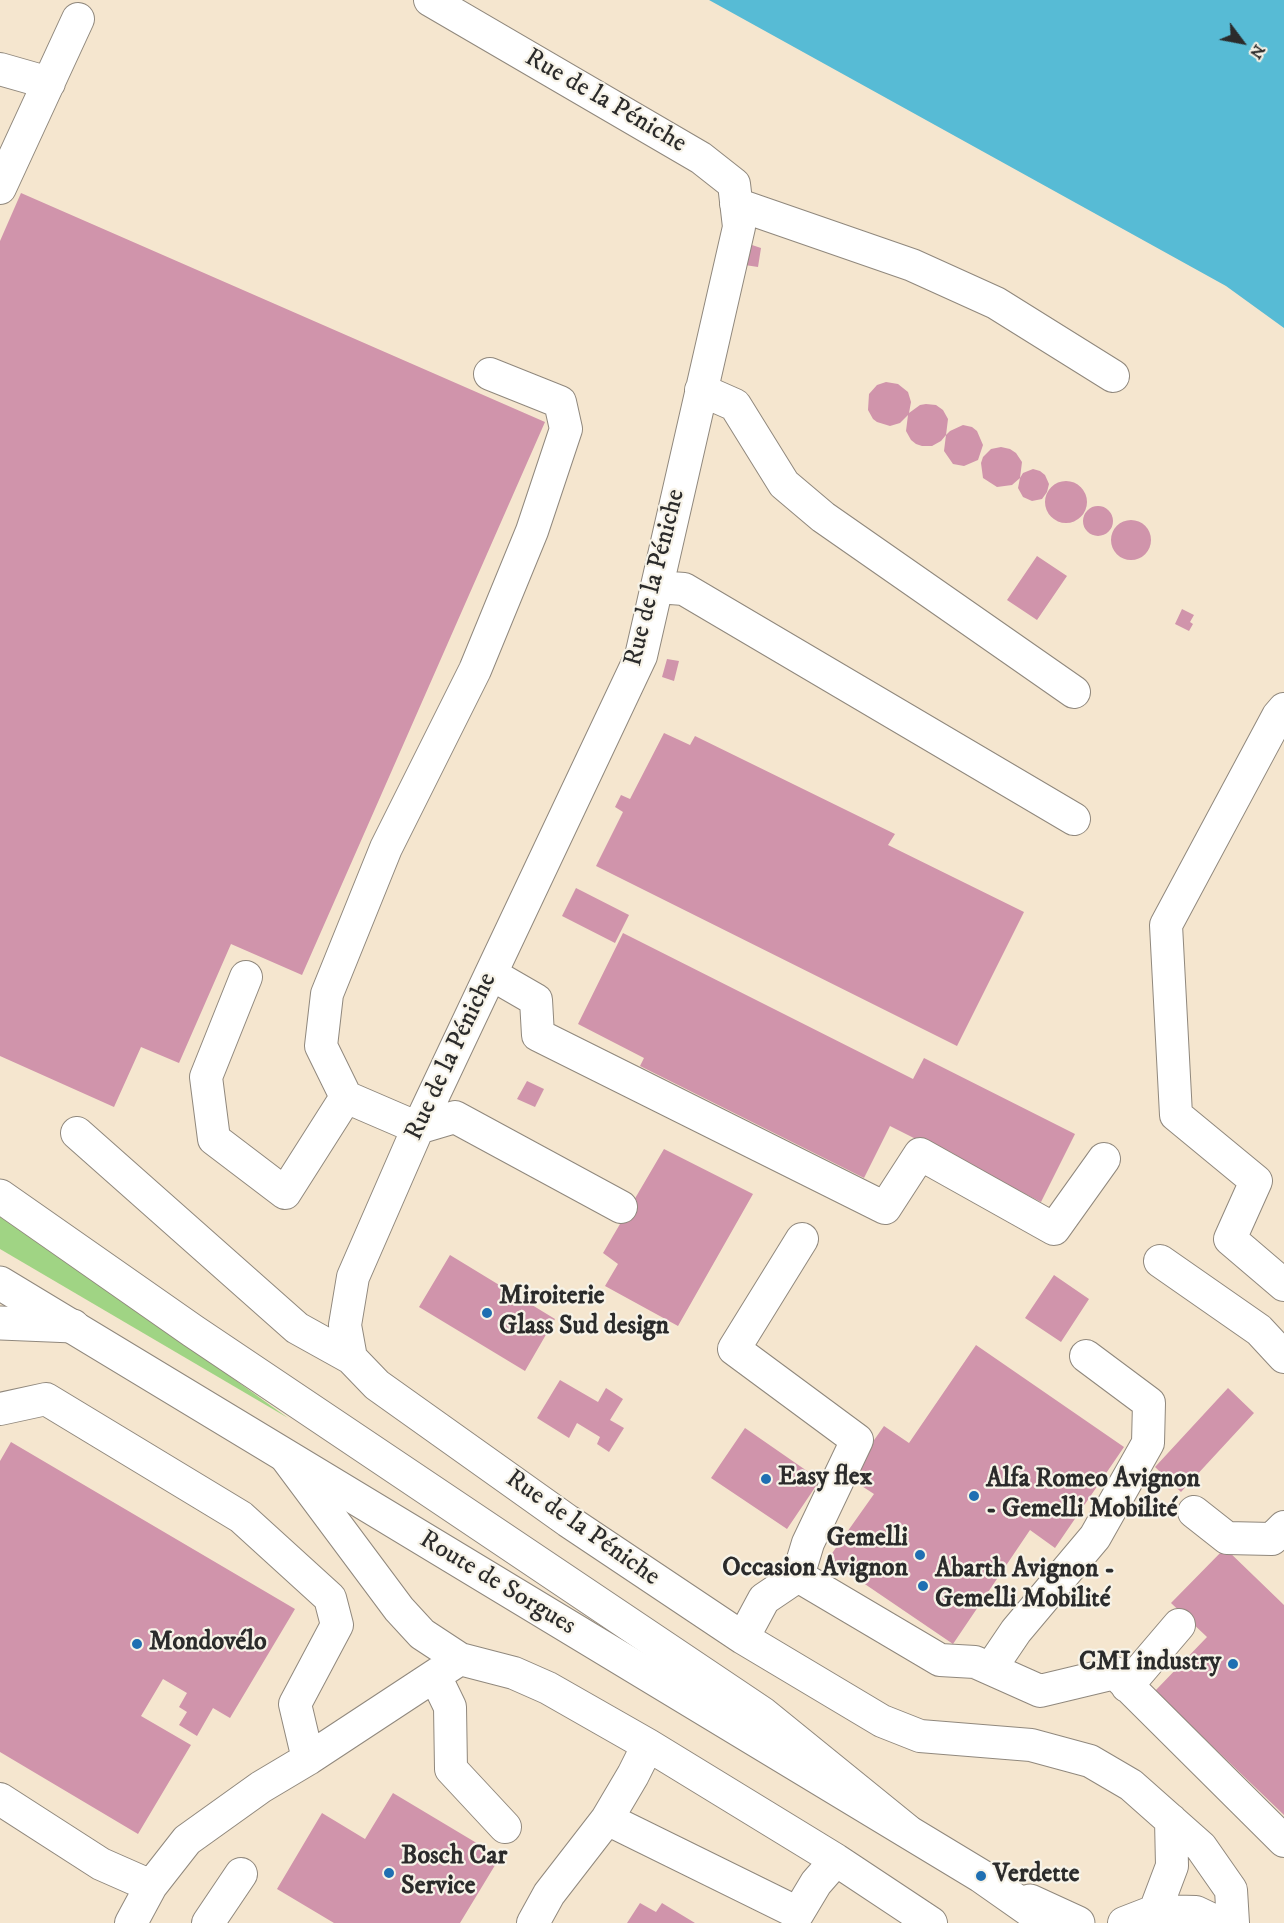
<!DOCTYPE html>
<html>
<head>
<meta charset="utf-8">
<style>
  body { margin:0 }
  #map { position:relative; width:1284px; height:1923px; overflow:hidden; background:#f5e6cf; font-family:"IM FELL DW Pica",serif }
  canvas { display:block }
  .north { position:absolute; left:1212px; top:12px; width:60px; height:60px; -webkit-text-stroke:4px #f7f3e8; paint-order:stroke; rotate:122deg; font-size:16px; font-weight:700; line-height:24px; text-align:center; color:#2b2b2b }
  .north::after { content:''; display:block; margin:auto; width:21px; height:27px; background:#2b2b2b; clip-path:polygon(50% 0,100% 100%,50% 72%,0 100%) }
</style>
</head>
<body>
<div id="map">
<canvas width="1284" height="1923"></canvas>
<div class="north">N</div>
</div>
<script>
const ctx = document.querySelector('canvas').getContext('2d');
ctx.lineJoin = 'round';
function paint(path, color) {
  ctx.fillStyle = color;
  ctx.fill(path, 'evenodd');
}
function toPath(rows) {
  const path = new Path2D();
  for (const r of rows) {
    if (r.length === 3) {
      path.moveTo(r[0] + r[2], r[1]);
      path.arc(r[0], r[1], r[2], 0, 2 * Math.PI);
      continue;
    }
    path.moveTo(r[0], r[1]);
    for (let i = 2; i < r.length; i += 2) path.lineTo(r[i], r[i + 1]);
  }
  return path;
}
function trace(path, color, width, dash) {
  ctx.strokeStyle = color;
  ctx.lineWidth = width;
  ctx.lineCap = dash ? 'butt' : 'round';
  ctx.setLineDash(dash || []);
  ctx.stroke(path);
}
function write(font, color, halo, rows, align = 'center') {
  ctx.font = font + ' "IM FELL DW Pica",serif';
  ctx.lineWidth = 4.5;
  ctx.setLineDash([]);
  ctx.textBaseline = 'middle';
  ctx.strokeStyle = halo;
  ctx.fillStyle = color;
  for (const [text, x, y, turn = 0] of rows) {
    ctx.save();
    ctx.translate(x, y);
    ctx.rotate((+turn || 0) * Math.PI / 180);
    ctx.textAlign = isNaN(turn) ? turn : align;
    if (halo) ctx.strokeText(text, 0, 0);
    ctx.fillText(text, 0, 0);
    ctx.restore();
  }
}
paint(toPath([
  [0,1211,20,1225,288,1418,0,1249]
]), '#a0d484');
paint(toPath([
  [709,0,1284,0,1284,328,1226,286]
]), '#57bbd5');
paint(toPath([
  [21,193,545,422,302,975,231,944,179,1063,141,1047,114,1107,0,1056,0,241],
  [749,244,761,248,758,267,745,265],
  [886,382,898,384,908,392,911,402,909,413,920,405,926,404,936,405,943,410,948,419,946,435,950,431,963,425,972,427,977,431,983,445,978,460,964,466,953,464,944,451,946,435,941,441,932,446,922,446,916,444,911,440,906,431,908,415,900,423,890,426,877,422,873,419,868,410,869,394,877,385],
  [1001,447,1010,449,1016,453,1022,462,1020,478,1023,473,1033,469,1040,471,1045,475,1049,484,1047,492,1042,499,1032,501,1023,497,1018,488,1020,478,1012,485,997,487,983,478,981,463,983,457,991,449],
  [1066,502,21],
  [1098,521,15],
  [1131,540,20],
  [1037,556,1067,576,1037,620,1007,600],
  [1182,609,1194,615,1190,622,1193,624,1189,631,1175,624],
  [667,659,679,661,674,681,662,677],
  [664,733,690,745,695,736,895,834,888,845,1024,912,957,1046,596,866,623,812,615,807,621,795,630,799],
  [576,888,629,915,615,943,562,916],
  [623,933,913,1079,924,1058,1075,1134,1041,1202,890,1126,864,1178,640,1066,644,1058,578,1024],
  [527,1081,544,1089,535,1107,517,1099],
  [664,1149,753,1194,678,1326,605,1286,618,1264,603,1253],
  [450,1255,555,1319,525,1371,419,1307],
  [1054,1275,1089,1299,1061,1342,1025,1318],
  [976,1345,1124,1447,1055,1548,1030,1530,953,1644,828,1559,874,1494,848,1477,884,1426,909,1443],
  [560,1380,598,1402,606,1388,623,1399,610,1420,624,1428,609,1452,597,1444,600,1437,577,1423,569,1438,537,1418],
  [1228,1388,1254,1413,1181,1492,1155,1467],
  [745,1428,820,1480,787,1529,711,1478],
  [11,1442,295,1609,230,1718,213,1708,197,1736,179,1725,187,1712,179,1707,187,1693,163,1679,141,1716,191,1745,138,1834,0,1752,0,1461],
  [1225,1548,1284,1605,1284,1815,1155,1691,1207,1637,1171,1603],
  [393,1793,500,1857,460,1923,334,1923,277,1889,322,1813,365,1839],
  [640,1903,656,1912,662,1903,695,1923,627,1923]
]), '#d094ab');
const minor = toPath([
  [430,0,701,158,734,184,739,227,641,656,418,1128,353,1277,345,1325,351,1358,377,1385,568,1521,743,1638,882,1721,920,1736,1031,1745,1090,1761,1131,1785,1201,1847,1231,1890,1233,1923],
  [0,69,49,83],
  [0,188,78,19],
  [736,204,912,265,996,303,1113,376],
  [701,390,735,405,784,484,823,517,1074,692],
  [657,587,684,589,1074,819],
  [1284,709,1278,716,1166,925,1176,1115,1256,1181,1230,1239,1284,1285],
  [491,974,536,1000,538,1035,885,1208,920,1154,1054,1229,1104,1159],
  [246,977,206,1077,214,1139,285,1193,346,1097,418,1128,455,1117,621,1207],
  [346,1097,321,1046,327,994,386,848,475,670,532,531,566,429,560,402,490,374],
  [77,1133,297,1328,351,1358],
  [1160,1261,1259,1330,1284,1357],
  [0,1409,46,1399,241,1517,330,1598,337,1625,295,1704,308,1759],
  [285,1456,399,1609,422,1634,460,1659],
  [1194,1512,1227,1538,1272,1539,1284,1527],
  [798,1576,808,1543,857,1440,734,1349,802,1239],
  [743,1638,764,1599,798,1576,940,1660,975,1662,1040,1691,1115,1673,1284,1841],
  [991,1668,1016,1631,1095,1537,1148,1443,1149,1403,1086,1356],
  [435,1676,450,1707,451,1769,505,1827],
  [1127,1686,1179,1625],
  [0,1799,101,1864,151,1886],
  [607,1819,798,1913,816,1883,836,1860],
  [1155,1911,1172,1866,1171,1820],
  [131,1923,151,1886,187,1840,261,1787,308,1759,460,1659,514,1673,548,1688,648,1745,836,1860,931,1923],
  [208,1923,241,1874],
  [533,1923,549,1894,607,1819,633,1775,648,1745],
  [1124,1923,1155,1911,1196,1912,1219,1923]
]);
const major = toPath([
  [0,1283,981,1876,1048,1923],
  [1030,1901,1078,1923]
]);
const highway = toPath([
  [0,1196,193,1331,763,1714,906,1830],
  [0,1323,73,1326]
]);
trace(minor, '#90887d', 34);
trace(major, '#90887d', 35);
trace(highway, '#90887d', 35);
trace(minor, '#fff', 32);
trace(major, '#fff', 33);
trace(highway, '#fff', 33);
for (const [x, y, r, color] of [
  [487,1313,6,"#1f6fb2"],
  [766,1479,6,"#1f6fb2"],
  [974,1496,6,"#1f6fb2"],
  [920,1555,6,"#1f6fb2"],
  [923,1586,6,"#1f6fb2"],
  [137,1644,6,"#1f6fb2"],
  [1233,1664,6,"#1f6fb2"],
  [389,1873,6,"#1f6fb2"],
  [981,1876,6,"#1f6fb2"]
]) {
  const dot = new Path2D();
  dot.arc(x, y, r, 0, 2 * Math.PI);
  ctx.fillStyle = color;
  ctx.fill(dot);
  trace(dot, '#f7f3e8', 2);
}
write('26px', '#2b2b2b', '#f7f3e8', [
  ["Rue de la Péniche",605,102,30],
  ["Rue de la Péniche",656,578,-76],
  ["Rue de la Péniche",452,1057,-65],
  ["Rue de la Péniche",582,1529,35],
  ["Route de Sorgues",497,1584,31]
]);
write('bold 26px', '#2b2b2b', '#f7f3e8', [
  ["Miroiterie",499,1298],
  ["Glass Sud design",499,1328],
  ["Easy flex",778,1479],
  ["Alfa Romeo Avignon",986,1481],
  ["- Gemelli Mobilité",986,1511],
  ["Gemelli",908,1540,"right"],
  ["Occasion Avignon",908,1570,"right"],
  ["Abarth Avignon -",935,1571],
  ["Gemelli Mobilité",935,1601],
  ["Mondovélo",149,1644],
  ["CMI industry",1221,1664,"right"],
  ["Bosch Car",401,1858],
  ["Service",401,1888],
  ["Verdette",993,1876]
], 'left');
</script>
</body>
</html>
